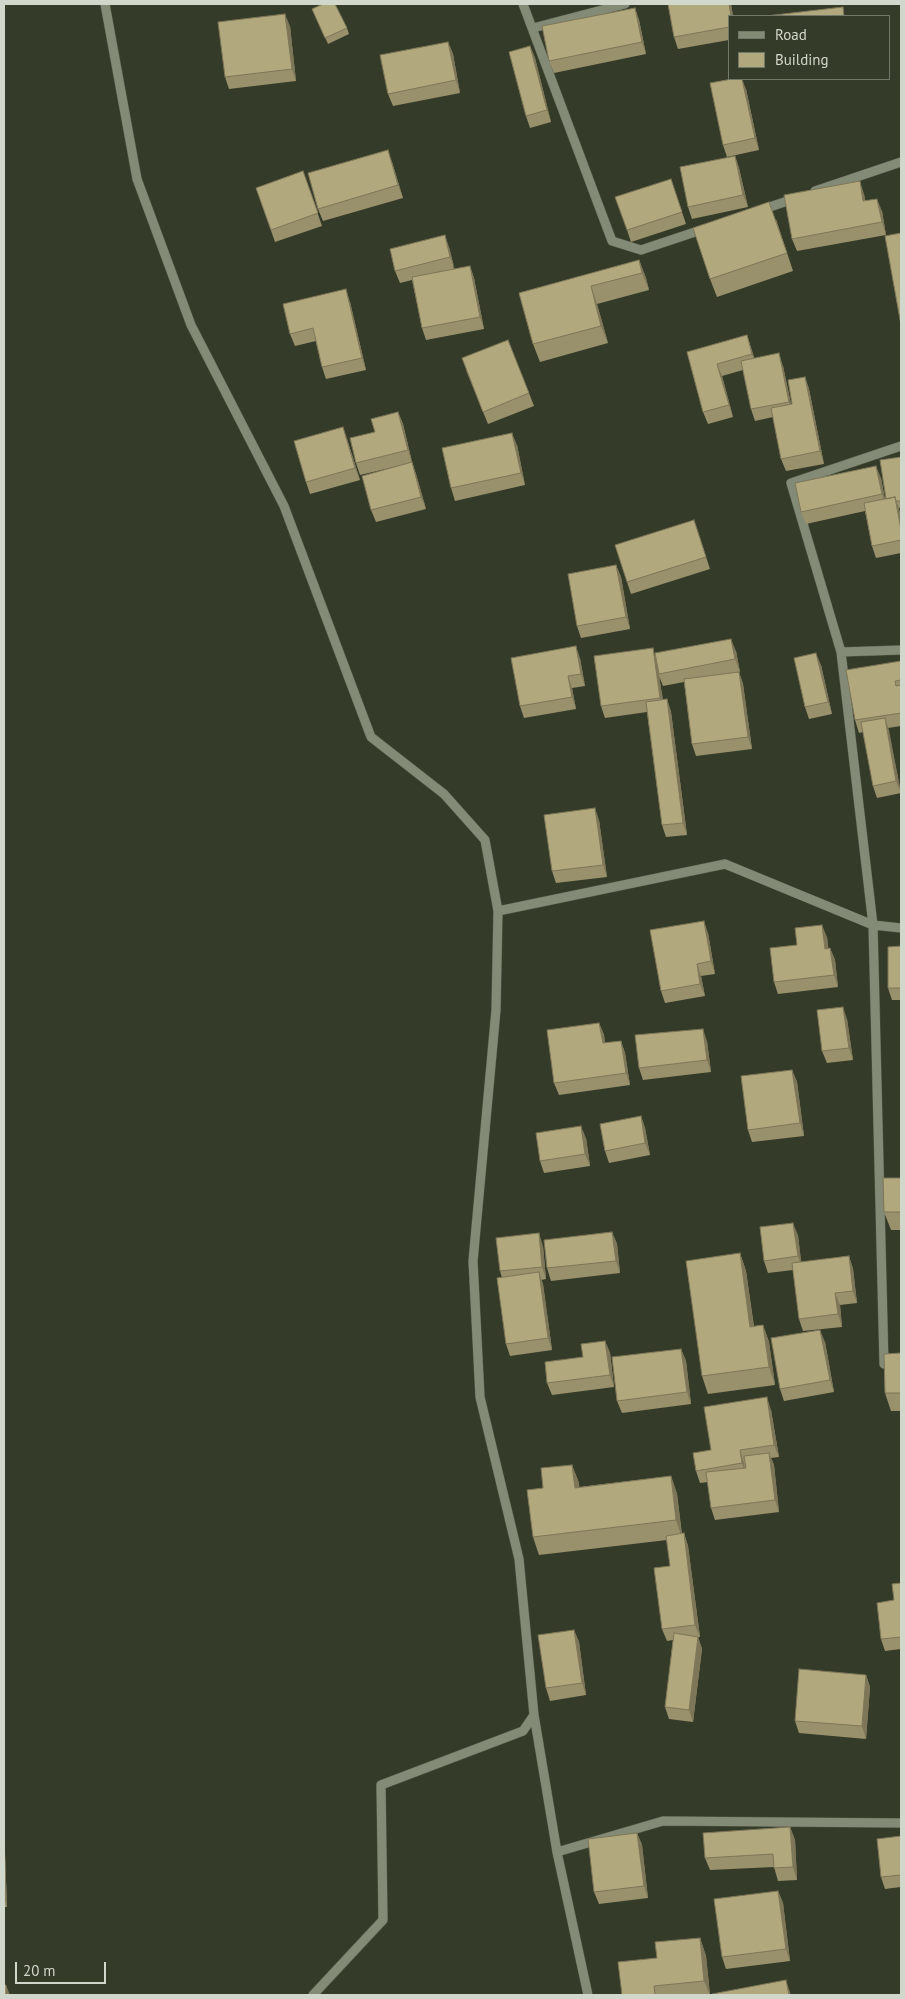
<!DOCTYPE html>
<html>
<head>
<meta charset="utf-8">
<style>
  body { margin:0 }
  #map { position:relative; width:905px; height:1999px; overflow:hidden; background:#343b28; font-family:"PT Sans",sans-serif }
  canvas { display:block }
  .frame { position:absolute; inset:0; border:5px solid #d2d7cb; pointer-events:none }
  .legend { position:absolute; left:728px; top:15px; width:162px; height:65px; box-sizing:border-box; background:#343b28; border:1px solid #737969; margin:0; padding:6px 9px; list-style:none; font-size:15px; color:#d2d7cb }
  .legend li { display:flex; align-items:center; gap:10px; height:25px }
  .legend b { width:25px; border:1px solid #737969 }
  .scale { position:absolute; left:15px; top:1962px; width:91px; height:22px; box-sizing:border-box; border:2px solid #d2d7cb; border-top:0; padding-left:6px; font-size:15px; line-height:18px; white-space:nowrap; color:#d2d7cb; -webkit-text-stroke:4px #343b28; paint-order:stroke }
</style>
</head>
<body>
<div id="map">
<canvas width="905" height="1999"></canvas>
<div class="frame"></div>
<ul class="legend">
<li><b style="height:6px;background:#838b76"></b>Road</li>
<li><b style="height:14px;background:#b2a87d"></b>Building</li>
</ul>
<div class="scale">20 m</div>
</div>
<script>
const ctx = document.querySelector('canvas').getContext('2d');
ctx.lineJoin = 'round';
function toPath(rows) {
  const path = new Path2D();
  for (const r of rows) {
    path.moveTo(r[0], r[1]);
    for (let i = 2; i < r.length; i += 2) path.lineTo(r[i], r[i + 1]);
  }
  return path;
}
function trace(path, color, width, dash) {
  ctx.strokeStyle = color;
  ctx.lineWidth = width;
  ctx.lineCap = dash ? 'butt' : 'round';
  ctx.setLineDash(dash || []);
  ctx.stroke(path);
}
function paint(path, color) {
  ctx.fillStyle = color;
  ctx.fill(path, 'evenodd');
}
const minor = toPath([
  [105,4,137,179,191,325,284,506,371,737,444,794,485,840,498,911,496,1010,473,1261,480,1397,519,1559,534,1715,557,1852,588,1995],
  [523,4,612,241,641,250,704,229],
  [533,28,625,4],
  [815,191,901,162],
  [761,210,796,198],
  [841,652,791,483,901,446],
  [498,911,725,864,873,925,901,928],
  [884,1364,873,925,841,652,901,650],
  [557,1852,663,1821,901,1823],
  [313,1995,383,1920,381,1785,523,1731,534,1715]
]);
trace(minor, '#535848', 10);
trace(minor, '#838b76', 9);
paint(toPath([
  [668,4,731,4,733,16,729,16,729,40,678,49,674,37],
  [635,8,639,20,646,54,554,73,549,61],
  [312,9,347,28,349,34,328,44],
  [290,26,296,81,229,89,225,77],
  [448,42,453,54,460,93,393,106,388,94],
  [530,46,535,58,551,122,530,128,526,116],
  [746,89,759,150,727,157,723,145],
  [735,156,739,168,748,207,692,219,688,207],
  [392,162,403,198,323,221,318,209],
  [303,171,322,226,275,242,256,188],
  [671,179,686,224,631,242,627,230],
  [864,194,865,201,882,211,886,235,797,251,792,239],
  [776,219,793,271,717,297,710,279],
  [449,247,454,269,470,266,474,278,484,329,426,340,422,328,412,280,400,283,395,271],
  [639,260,646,278,649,290,597,304,608,343,540,362,533,344,519,293],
  [350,302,366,370,326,379,322,367,316,341,295,346,290,334],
  [747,335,754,358,783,366,791,404,792,404,805,377,809,389,824,464,786,471,781,459,773,417,755,421,751,409,743,370,722,376,733,417,708,424,703,412,687,352],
  [466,370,529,393,534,406,488,424],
  [398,412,403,424,412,462,416,474,426,509,376,522,371,510,407,464,360,475,356,463,375,432],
  [347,439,360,480,310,494,306,482],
  [517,445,525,485,455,501,451,488],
  [901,457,901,507,899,508,901,520,901,553,876,558,872,546,865,511,806,524,801,512,881,478,885,499,886,499],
  [698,532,710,569,631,594,627,582],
  [616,565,621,577,630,629,581,638,577,626],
  [736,651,740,672,739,672,743,684,752,749,696,756,692,744,684,682,663,686,659,676,663,700,667,699,671,712,687,835,666,837,662,825,647,712,605,718,601,706,655,654],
  [580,658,585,686,572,688,576,709,524,718,520,706],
  [901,661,901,726,888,728,901,793,877,798,873,786,863,732,859,733,855,720],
  [821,665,832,714,809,719,805,707],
  [599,820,607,877,556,883,552,871],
  [708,933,715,974,701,976,705,996,665,1003,661,991],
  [827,937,828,948,830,948,835,960,838,987,778,994,774,982,797,945],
  [901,946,901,1000,892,1000,888,988],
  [847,1019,853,1060,827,1063,822,1051],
  [599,1023,604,1035,605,1043,621,1041,625,1053,630,1085,559,1095,554,1083],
  [707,1041,711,1072,643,1080,639,1068],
  [792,1070,797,1082,804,1136,752,1142,748,1130],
  [641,1116,645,1128,650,1155,609,1163,605,1151],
  [586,1138,590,1166,544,1173,540,1161],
  [901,1178,901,1230,891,1230,884,1212],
  [612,1232,617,1244,620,1273,551,1281,547,1268],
  [798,1235,801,1262,849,1256,853,1269,857,1303,840,1305,842,1327,803,1331,799,1319,793,1270,768,1273,764,1261],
  [543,1246,546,1279,541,1280,543,1284,552,1350,510,1356,506,1344,502,1278,500,1271],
  [740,1253,746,1271,754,1326,763,1325,769,1342,775,1385,708,1394,702,1376],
  [605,1341,610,1353,614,1387,552,1395,547,1383],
  [825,1342,834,1392,784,1401,780,1389],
  [681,1349,686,1361,691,1404,622,1413,617,1401],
  [901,1353,901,1411,891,1411,885,1393],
  [771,1410,779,1457,771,1458,774,1465,779,1512,715,1520,711,1508,708,1482,700,1483,696,1471,711,1450],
  [572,1465,579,1483,579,1487,671,1476,677,1494,682,1534,684,1533,688,1546,700,1637,698,1637,702,1649,693,1722,669,1719,665,1707,673,1640,667,1641,662,1629,670,1566,667,1540,539,1555,533,1537,543,1488],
  [901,1583,901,1649,885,1651,881,1639,894,1600],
  [574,1630,579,1642,586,1695,550,1701,546,1688],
  [866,1675,870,1687,866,1739,799,1733,795,1721],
  [790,1827,795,1840,797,1880,778,1881,774,1867,710,1870,705,1858],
  [637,1833,642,1845,648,1898,599,1904,594,1892],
  [901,1836,901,1887,885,1889,881,1877],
  [4,1850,5,1853,7,1907,4,1907],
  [778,1891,783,1903,790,1961,726,1969,722,1957],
  [700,1938,706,1956,710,1995,622,1995,657,1958]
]), '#99906c');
paint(toPath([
  [729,4,731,4,733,16,731,16],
  [635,8,639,20,646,54,642,42],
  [285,14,290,26,296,81,292,69],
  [448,42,453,54,460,93,456,80],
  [530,46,535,58,551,122,547,110],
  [742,79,746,89,759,150,755,138],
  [388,150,392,162,403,198,398,185],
  [735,156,739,168,748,207,743,195],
  [860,181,864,194,868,213,863,201],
  [877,199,882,211,886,235,882,222],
  [445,235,449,247,455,269,450,257],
  [639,260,646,278,649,290,642,273],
  [470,266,474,278,484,329,480,317],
  [591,286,597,304,608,343,601,326],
  [346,289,350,302,366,370,362,358],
  [747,335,751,347,757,366,752,354],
  [779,353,783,366,793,414,789,402],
  [717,364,722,376,733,417,729,405],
  [805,377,809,389,824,464,820,451],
  [398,412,403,424,412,462,408,450],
  [343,427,347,439,360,480,355,468],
  [512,433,517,445,525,485,521,473],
  [412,462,416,474,426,509,421,497],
  [876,466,881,478,886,507,882,494],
  [895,497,899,509,901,520,901,530],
  [616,565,621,577,630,629,626,617],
  [731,639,736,651,740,672,735,659],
  [576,646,580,658,585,686,581,674],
  [653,648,657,661,664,710,660,698],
  [816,653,821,665,832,714,828,702],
  [739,672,743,684,752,749,748,737],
  [568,676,572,688,576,709,572,697],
  [667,699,671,712,687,835,683,823],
  [885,718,889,730,901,793,896,781],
  [595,808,599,820,607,877,603,865],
  [704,921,708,933,715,974,711,961],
  [822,925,827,937,830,961,825,949],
  [830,948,835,960,838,987,834,975],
  [697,964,701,976,705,996,700,984],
  [843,1007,847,1019,853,1060,849,1048],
  [599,1023,604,1035,607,1056,603,1043],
  [703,1029,707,1041,711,1072,707,1060],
  [621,1041,625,1053,630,1085,626,1073],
  [792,1070,797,1082,804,1136,800,1123],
  [641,1116,645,1128,650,1155,645,1143],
  [581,1126,586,1138,590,1166,585,1154],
  [793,1223,798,1235,802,1268,798,1256],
  [612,1232,617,1244,620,1273,616,1261],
  [539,1233,543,1246,546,1279,542,1267],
  [740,1253,746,1271,756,1344,750,1327],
  [849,1256,853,1269,857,1303,853,1291],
  [539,1272,543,1284,552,1350,548,1338],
  [835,1293,840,1305,842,1327,838,1314],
  [763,1325,769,1342,775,1385,769,1367],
  [820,1330,825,1342,834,1392,830,1380],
  [605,1341,610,1353,614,1387,610,1375],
  [681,1349,686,1361,691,1404,687,1392],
  [767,1397,771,1410,779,1457,774,1445],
  [740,1450,744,1463,746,1476,742,1463],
  [769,1453,774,1465,779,1512,775,1500],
  [572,1465,579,1483,581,1505,575,1488],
  [671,1476,677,1494,682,1538,676,1520],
  [684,1533,688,1546,700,1637,695,1625],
  [574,1630,579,1642,586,1695,582,1683],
  [698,1637,702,1649,693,1722,689,1710],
  [866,1675,870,1687,866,1739,862,1726],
  [790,1827,795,1840,797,1880,793,1867],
  [637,1833,642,1845,648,1898,644,1886],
  [4,1850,5,1853,7,1907,4,1898],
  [778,1891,783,1903,790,1961,786,1949],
  [700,1938,706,1956,710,1995,704,1981],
  [786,1980,791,1995,789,1995],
  [6,1985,10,1995,6,1995]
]), '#7d7658');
const building = toPath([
  [323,4,335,4,347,28,325,38,312,9,323,4],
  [668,4,729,4,731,16,729,16,729,27,674,37,668,4],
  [843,7,844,16,766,16,843,7],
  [635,8,642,42,549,61,542,26,635,8],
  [285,14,292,69,225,77,218,22,285,14],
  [448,42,456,80,388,94,380,55,448,42],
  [530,46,547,110,526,116,509,52,530,46],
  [732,79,742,79,755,138,723,145,710,83,732,79],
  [388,150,398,185,318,209,308,173,388,150],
  [735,156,743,195,688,207,680,167,735,156],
  [303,171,318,213,271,230,256,188,303,171],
  [671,179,682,212,627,230,615,197,671,179],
  [860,181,863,201,877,199,882,222,792,239,784,195,860,181],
  [769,202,787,253,710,279,693,228,769,202],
  [901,233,901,325,885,236,901,233],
  [445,235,450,257,395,271,390,249,445,235],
  [639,260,642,273,591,286,601,326,533,344,519,293,639,260],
  [470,266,480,317,422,328,412,277,470,266],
  [346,289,362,358,322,367,313,328,290,334,283,304,346,289],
  [747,335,752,354,717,364,729,405,703,412,687,352,747,335],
  [508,340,529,393,483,412,462,358,508,340],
  [779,353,789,402,751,409,741,361,779,353],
  [805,377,820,451,781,459,771,408,792,404,788,380,805,377],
  [398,412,408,450,356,463,350,438,375,432,371,419,398,412],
  [343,427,355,468,306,482,294,441,343,427],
  [512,433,521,473,451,488,442,448,512,433],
  [901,457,901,501,896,501,895,497,886,499,880,460,901,457],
  [412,462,421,497,371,510,362,476,412,462],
  [876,466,882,494,801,512,795,483,876,466],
  [895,497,901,530,901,540,872,546,864,503,895,497],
  [694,520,706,557,627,582,615,545,694,520],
  [616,565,626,617,577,626,568,574,616,565],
  [731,639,735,659,659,674,655,653,731,639],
  [576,646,581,674,568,676,572,697,520,706,511,658,576,646],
  [653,648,660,698,601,706,594,656,653,648],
  [816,653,828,702,805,707,794,658,816,653],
  [901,661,901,680,895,681,896,686,901,685,901,713,855,720,846,670,901,661],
  [739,672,748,737,692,744,684,679,739,672],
  [667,699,683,823,662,825,646,702,667,699],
  [885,718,896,781,873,786,861,722,885,718],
  [595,808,603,865,552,871,544,815,595,808],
  [704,921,711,961,697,964,700,984,661,991,650,930,704,921],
  [822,925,825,949,830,948,834,975,774,982,770,948,797,945,795,928,822,925],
  [901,946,901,988,888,988,888,947,901,946],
  [843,1007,849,1048,822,1051,817,1010,843,1007],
  [599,1023,603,1043,621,1041,626,1073,554,1083,547,1030,599,1023],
  [703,1029,707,1060,639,1068,635,1035,703,1029],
  [792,1070,800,1123,748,1130,741,1076,792,1070],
  [641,1116,645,1143,605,1151,600,1124,641,1116],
  [581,1126,585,1154,540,1161,536,1133,581,1126],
  [883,1178,901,1178,901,1212,884,1212,883,1178],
  [793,1223,798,1256,764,1261,760,1227,793,1223],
  [612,1232,616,1261,547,1268,544,1240,612,1232],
  [539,1233,542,1267,500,1271,496,1238,539,1233],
  [740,1253,750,1327,763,1325,769,1367,702,1376,686,1261,740,1253],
  [849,1256,853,1291,835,1293,838,1314,799,1319,792,1263,849,1256],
  [539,1272,548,1338,506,1344,497,1278,539,1272],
  [820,1330,830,1380,780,1389,771,1338,820,1330],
  [605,1341,610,1375,547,1383,545,1362,583,1357,581,1344,605,1341],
  [681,1349,687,1392,617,1401,612,1357,681,1349],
  [901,1353,901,1393,885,1393,884,1354,901,1353],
  [767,1397,774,1445,740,1450,742,1463,696,1471,693,1453,711,1450,704,1407,767,1397],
  [769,1453,775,1500,711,1508,706,1472,746,1468,744,1456,769,1453],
  [572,1465,575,1488,671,1476,676,1520,533,1537,527,1490,543,1488,541,1468,572,1465],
  [684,1533,695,1625,662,1629,654,1568,670,1566,666,1536,684,1533],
  [901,1583,901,1637,881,1639,877,1603,894,1600,892,1584,901,1583],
  [574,1630,582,1683,546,1688,538,1635,574,1630],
  [674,1633,698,1637,689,1710,665,1707,674,1633],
  [799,1669,866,1675,862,1726,795,1721,799,1669],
  [790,1827,793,1867,774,1868,773,1854,705,1858,703,1833,790,1827],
  [637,1833,644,1886,594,1892,588,1839,637,1833],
  [901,1836,901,1875,881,1877,877,1839,901,1836],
  [778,1891,786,1949,722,1957,714,1899,778,1891],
  [700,1938,704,1981,654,1986,655,1995,622,1995,618,1962,657,1958,655,1942,700,1938],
  [786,1980,789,1995,712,1995,712,1994,786,1980],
  [4,1985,6,1985,6,1995,4,1995,4,1985]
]);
paint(building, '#b2a87d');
trace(building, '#7d7658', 1);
</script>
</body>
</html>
